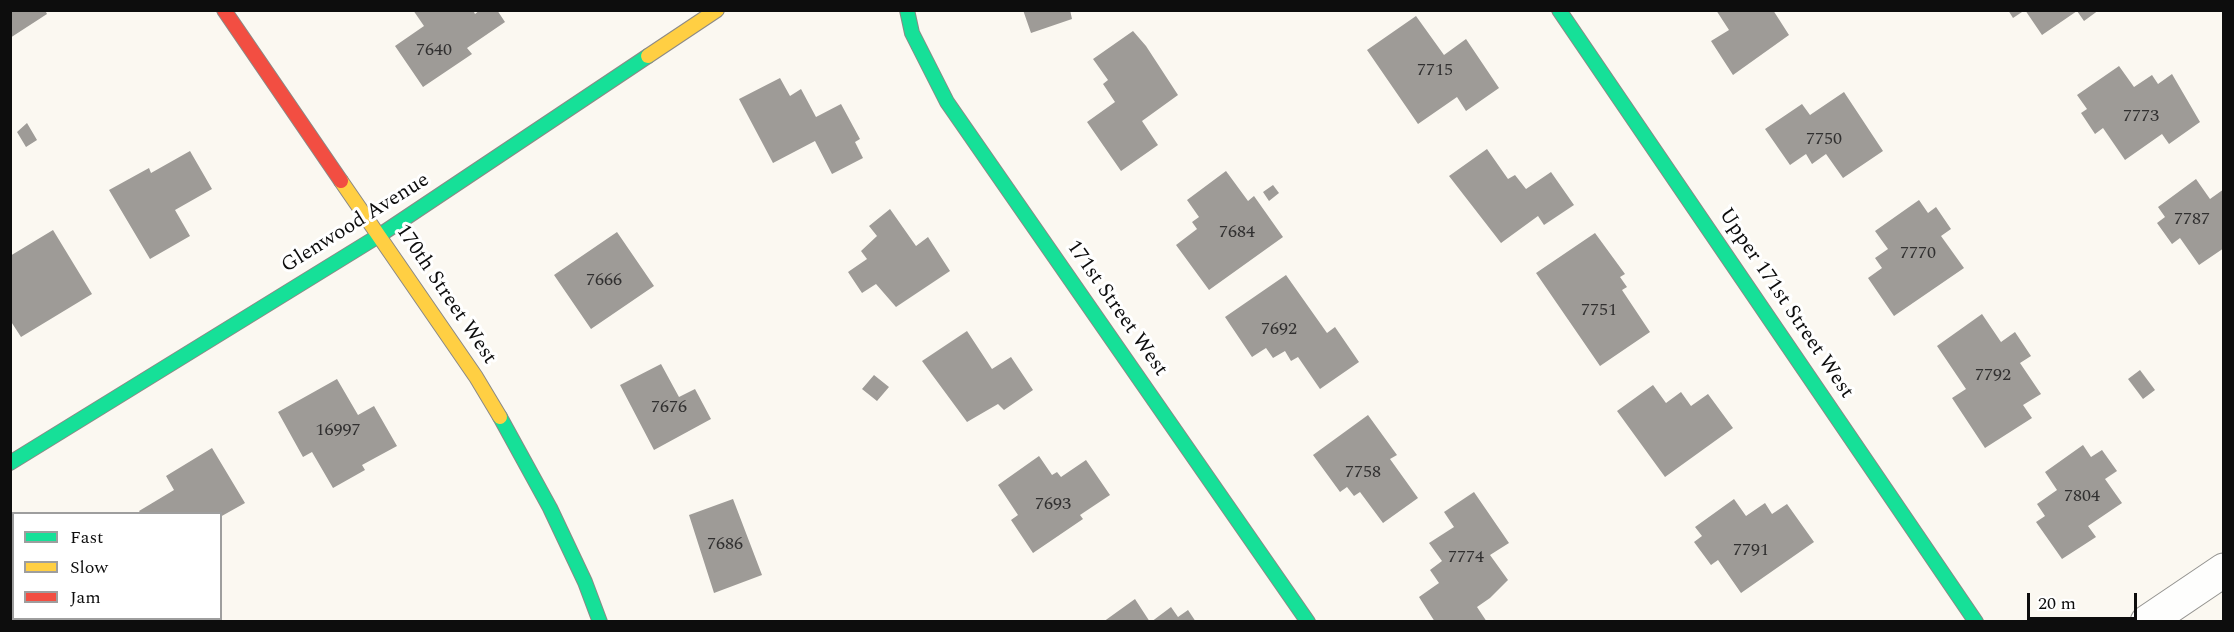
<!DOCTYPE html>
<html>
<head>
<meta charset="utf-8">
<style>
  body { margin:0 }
  #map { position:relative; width:2234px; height:632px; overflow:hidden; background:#fbf8f1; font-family:Spectral,serif }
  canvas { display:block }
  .frame { position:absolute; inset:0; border:12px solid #0d0d0d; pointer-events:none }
  .legend { position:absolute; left:12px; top:512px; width:210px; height:108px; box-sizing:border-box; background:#fff; border:2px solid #9e9e9e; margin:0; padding:8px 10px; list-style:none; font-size:18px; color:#0d0d0d }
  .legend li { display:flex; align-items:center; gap:12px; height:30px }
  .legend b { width:30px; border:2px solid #9e9e9e }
  .scale { position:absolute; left:2027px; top:593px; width:110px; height:27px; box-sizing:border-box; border:3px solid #0d0d0d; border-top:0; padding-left:8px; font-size:18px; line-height:21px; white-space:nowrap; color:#0d0d0d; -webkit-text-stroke:4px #fff; paint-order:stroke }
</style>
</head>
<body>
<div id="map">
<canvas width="2234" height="632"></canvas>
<div class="frame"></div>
<ul class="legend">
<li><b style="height:8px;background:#16e098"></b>Fast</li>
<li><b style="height:8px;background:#ffcf43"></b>Slow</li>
<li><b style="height:8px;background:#f24e42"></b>Jam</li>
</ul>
<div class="scale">20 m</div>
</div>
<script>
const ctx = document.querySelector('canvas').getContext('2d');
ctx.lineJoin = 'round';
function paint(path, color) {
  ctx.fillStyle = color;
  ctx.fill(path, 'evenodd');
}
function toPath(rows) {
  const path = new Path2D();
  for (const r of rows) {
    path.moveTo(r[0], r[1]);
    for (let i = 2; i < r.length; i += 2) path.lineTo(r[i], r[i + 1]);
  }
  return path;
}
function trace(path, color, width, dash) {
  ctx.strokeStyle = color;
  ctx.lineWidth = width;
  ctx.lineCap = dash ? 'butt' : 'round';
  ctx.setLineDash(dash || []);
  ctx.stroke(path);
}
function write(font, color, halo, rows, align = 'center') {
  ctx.font = font + ' Spectral,serif';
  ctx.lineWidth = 6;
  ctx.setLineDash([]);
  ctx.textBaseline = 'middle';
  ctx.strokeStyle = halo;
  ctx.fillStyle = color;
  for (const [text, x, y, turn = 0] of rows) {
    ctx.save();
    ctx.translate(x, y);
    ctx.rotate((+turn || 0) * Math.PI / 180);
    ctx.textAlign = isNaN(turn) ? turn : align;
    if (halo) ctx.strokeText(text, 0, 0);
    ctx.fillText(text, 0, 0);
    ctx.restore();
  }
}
paint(toPath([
  [10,10,45,10,47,14,10,38],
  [413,10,473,10,475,14,480,10,497,10,505,22,467,48,472,54,423,87,395,46,424,26],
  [1023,10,1070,10,1072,19,1031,33],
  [1716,10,1773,10,1789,35,1733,75,1711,41,1729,30],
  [2008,10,2025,10,2013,18],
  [2025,10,2099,10,2084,21,2077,11,2042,35],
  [1416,16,1444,55,1466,39,1499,88,1466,111,1457,97,1418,124,1367,50],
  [1133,31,1146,46,1178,95,1142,121,1158,145,1121,171,1087,122,1115,102,1103,84,1108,80,1093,59],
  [2119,66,2134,87,2152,75,2158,84,2172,74,2200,122,2169,144,2162,134,2125,160,2103,128,2095,134,2081,113,2087,109,2077,95],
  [780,78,790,96,801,89,816,117,841,104,860,139,855,142,863,158,832,174,815,141,773,163,739,99],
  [1844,92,1883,151,1843,178,1826,154,1812,164,1806,154,1790,165,1765,129,1802,104,1810,115],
  [27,123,37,140,26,147,17,132],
  [1487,149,1508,179,1515,175,1526,189,1551,172,1574,205,1544,225,1538,216,1501,243,1449,176],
  [190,151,212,189,175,210,190,236,150,259,109,190,149,168,151,173],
  [1226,171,1248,201,1254,196,1283,237,1209,290,1176,245,1197,229,1192,222,1199,217,1187,200],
  [2196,179,2210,199,2224,189,2224,248,2199,265,2180,238,2172,244,2157,223,2165,217,2158,207],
  [1273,185,1279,193,1269,201,1263,192],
  [1919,200,1928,213,1936,207,1951,229,1941,236,1964,268,1894,316,1868,278,1882,268,1875,258,1888,249,1875,231],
  [890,209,916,246,928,237,950,271,896,307,876,284,862,293,848,272,867,259,861,251,877,236,869,226],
  [53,230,92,294,21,337,10,320,10,256],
  [617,232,654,286,591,329,554,275],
  [1595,233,1625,274,1620,277,1627,287,1622,290,1650,332,1600,366,1536,273],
  [1286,275,1327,333,1335,327,1359,362,1320,389,1298,357,1291,361,1285,351,1273,358,1266,348,1252,357,1225,317],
  [1982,314,2001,342,2015,332,2031,356,2020,363,2041,394,2023,405,2032,418,1985,448,1952,398,1966,389,1937,346],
  [967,331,992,369,1011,357,1033,390,1004,410,998,404,967,422,922,361],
  [661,364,679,397,695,389,711,419,654,450,620,385],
  [2140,370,2155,390,2143,399,2128,379],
  [874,375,889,387,877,401,862,389],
  [337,379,358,415,374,406,397,446,362,465,365,470,333,488,312,452,303,457,278,412],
  [1653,385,1666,403,1681,392,1691,406,1708,394,1733,428,1665,477,1617,411],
  [1368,415,1397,455,1390,459,1418,498,1383,523,1360,492,1354,496,1347,487,1340,492,1313,455],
  [2083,445,2091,457,2102,450,2117,471,2105,479,2122,503,2088,526,2096,537,2062,559,2036,522,2045,516,2037,504,2057,490,2045,472],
  [212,448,245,503,220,517,220,514,141,514,139,511,174,490,166,476],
  [1039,456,1052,475,1057,472,1061,477,1086,460,1110,495,1080,515,1083,519,1033,553,1011,520,1018,515,998,485],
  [1474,492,1509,543,1490,555,1508,580,1490,598,1477,607,1487,622,1435,622,1419,597,1439,583,1430,570,1442,561,1429,543,1454,527,1444,512],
  [733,499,762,575,714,593,689,515],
  [1734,499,1746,516,1765,503,1772,514,1787,504,1814,542,1741,593,1718,560,1711,565,1694,542,1702,536,1695,527],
  [1135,599,1150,622,1103,622],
  [1171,607,1178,617,1188,610,1196,622,1151,622],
  [33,618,62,618,57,622,35,622]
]), '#9e9b97');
const street = toPath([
  [2147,622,2224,570]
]);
const fast = toPath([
  [907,10,912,33,947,102,1308,622],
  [1559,10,1976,622],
  [500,417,550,508,585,582,600,622],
  [10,463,380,235,648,56]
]);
const slow = toPath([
  [648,56,717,10],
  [341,181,476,377,500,417]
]);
const jam = toPath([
  [224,10,341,181]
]);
trace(street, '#949390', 35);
trace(fast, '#8b8986', 16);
trace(slow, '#8b8986', 16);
trace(jam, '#8b8986', 16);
trace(street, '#fefefd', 33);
trace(fast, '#16e098', 14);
trace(slow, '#ffcf43', 14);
trace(jam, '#f24e42', 14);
write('18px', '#313030', null, [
  ["7640",434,51],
  ["7715",1435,71],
  ["7773",2141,117],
  ["7750",1824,140],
  ["7787",2192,220],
  ["7684",1237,233],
  ["7770",1918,254],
  ["7666",604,281],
  ["7751",1599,311],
  ["7692",1279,330],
  ["7792",1993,376],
  ["7676",669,408],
  ["16997",338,431],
  ["7758",1363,473],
  ["7804",2082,497],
  ["7693",1053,505],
  ["7686",725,545],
  ["7791",1751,551],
  ["7774",1466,558]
]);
write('21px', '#0d0d0d', '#fff', [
  ["Glenwood Avenue",356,224,-32],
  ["170th Street West",445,295,56],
  ["Upper 171st Street West",1785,304,56],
  ["171st Street West",1116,309,55]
]);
</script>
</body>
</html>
